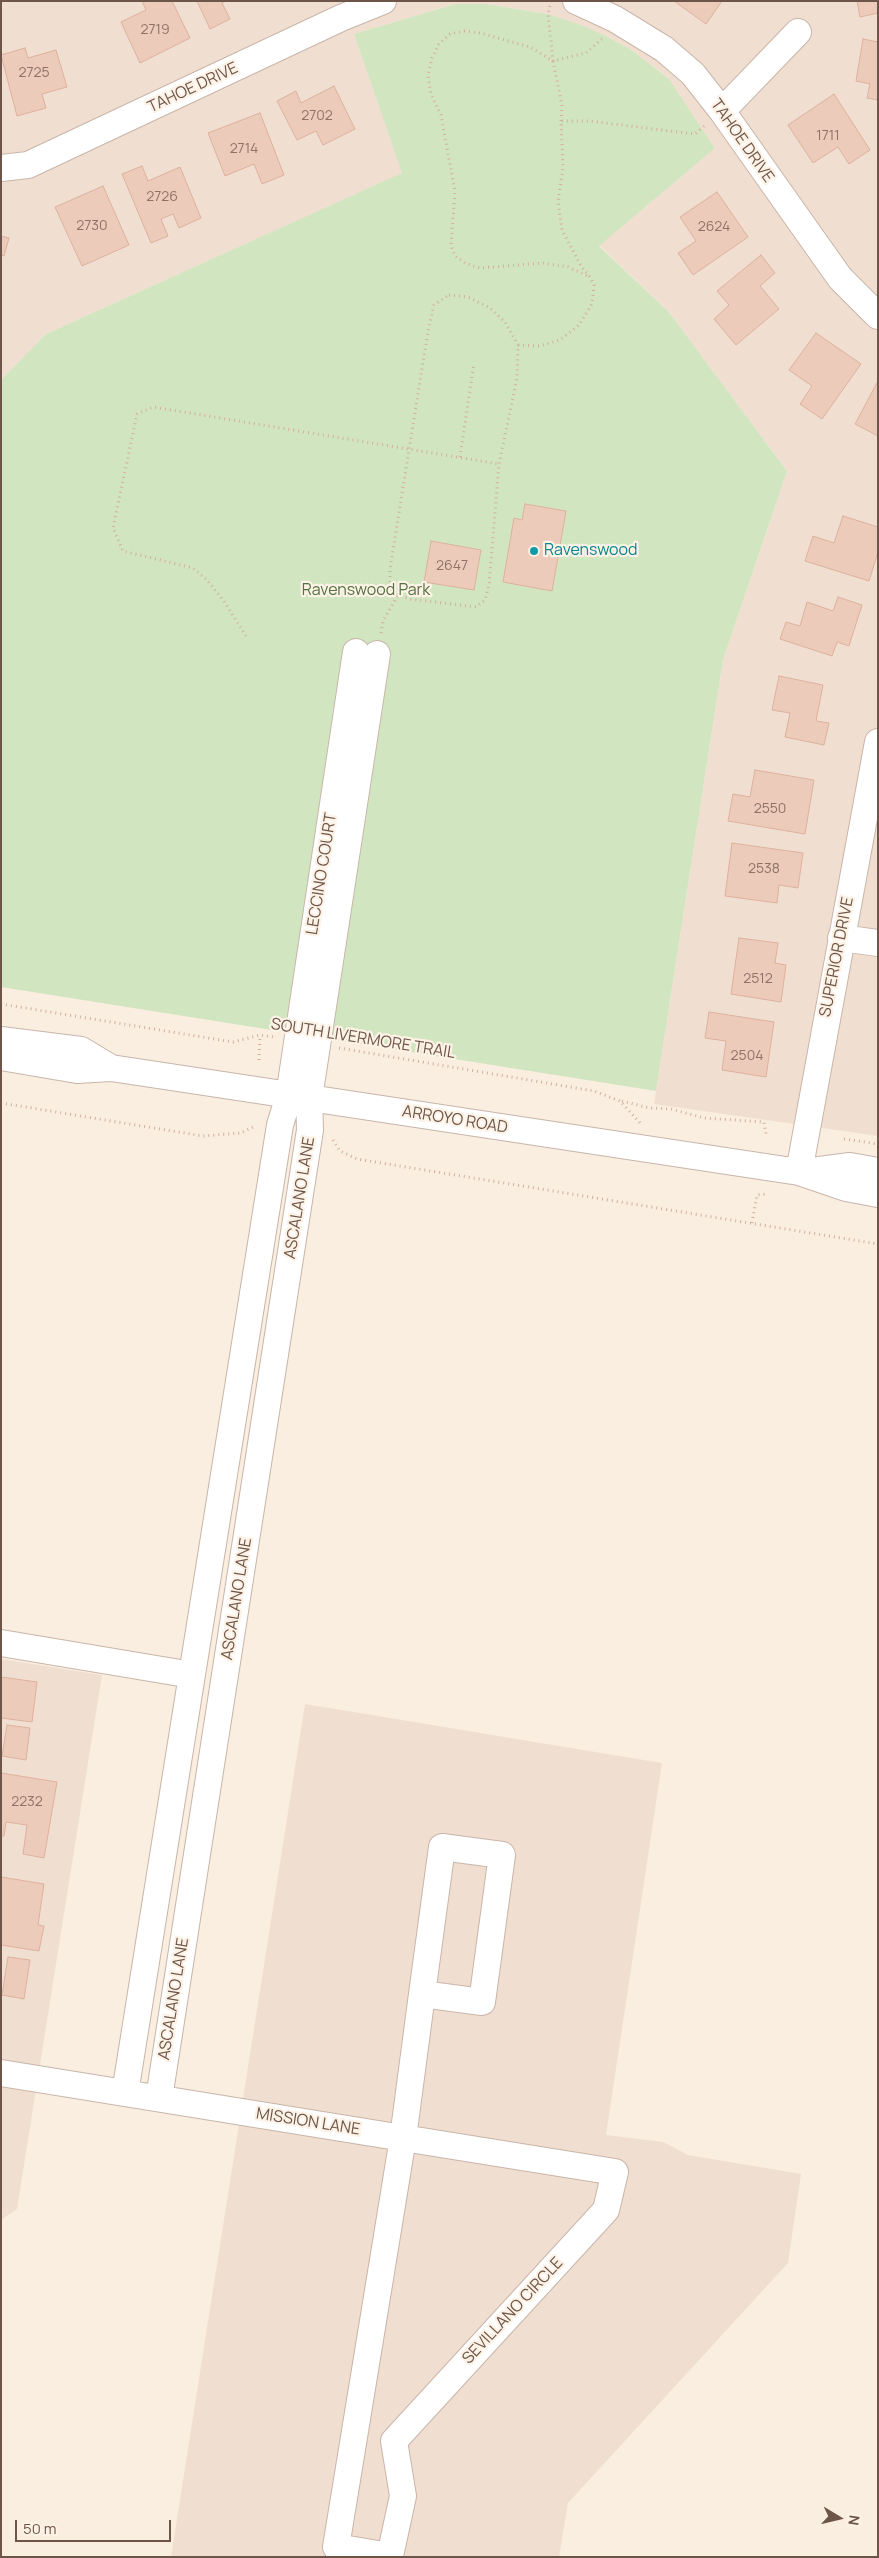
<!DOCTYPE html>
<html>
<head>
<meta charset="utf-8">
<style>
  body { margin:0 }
  #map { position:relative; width:879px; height:2558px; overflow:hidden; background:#faeee1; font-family:Manrope,sans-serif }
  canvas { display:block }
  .frame { position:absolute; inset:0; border:2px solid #6e554a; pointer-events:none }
  .north { position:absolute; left:814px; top:2493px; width:50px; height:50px; -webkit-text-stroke:4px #fdf2e6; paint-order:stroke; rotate:99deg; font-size:14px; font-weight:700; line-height:20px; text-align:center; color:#6e554a }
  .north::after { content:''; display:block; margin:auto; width:18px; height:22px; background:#6e554a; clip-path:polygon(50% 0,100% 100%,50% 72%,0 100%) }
  .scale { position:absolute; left:15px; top:2520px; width:156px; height:22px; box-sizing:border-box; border:2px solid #6e554a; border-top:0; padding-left:6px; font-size:15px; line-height:18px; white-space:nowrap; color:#6e554a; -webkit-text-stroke:4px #fdf2e6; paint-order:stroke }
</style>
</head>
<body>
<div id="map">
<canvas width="879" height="2558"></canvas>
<div class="frame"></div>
<div class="north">N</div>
<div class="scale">50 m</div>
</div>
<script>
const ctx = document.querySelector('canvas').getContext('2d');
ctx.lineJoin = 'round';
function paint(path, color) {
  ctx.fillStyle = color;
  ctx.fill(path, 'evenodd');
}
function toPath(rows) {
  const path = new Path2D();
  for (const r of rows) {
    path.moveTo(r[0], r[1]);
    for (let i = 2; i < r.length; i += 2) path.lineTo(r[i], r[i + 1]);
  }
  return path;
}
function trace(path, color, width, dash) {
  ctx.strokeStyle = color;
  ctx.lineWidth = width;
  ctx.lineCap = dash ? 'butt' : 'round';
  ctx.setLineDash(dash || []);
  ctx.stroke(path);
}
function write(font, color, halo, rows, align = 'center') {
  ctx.font = font + ' Manrope,sans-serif';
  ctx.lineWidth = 4.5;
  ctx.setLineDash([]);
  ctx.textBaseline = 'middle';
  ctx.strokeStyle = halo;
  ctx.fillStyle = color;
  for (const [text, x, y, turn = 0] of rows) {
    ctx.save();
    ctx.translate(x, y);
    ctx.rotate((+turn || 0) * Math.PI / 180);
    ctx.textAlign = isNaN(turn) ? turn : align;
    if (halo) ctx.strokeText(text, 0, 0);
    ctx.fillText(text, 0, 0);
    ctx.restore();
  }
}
paint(toPath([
  [1,1,878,1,878,1136,654,1104,723,660,787,471,669,312,599,245,715,148,669,79,630,49,604,35,548,14,487,4,455,4,354,34,403,173,46,334,1,380],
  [1,1659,102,1675,17,2209,1,2220],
  [305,1704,662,1763,606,2135,663,2142,688,2155,801,2174,788,2263,568,2503,559,2557,171,2557]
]), '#f0dfd0');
paint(toPath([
  [455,4,487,4,548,14,581,25,604,35,630,49,669,79,715,148,599,246,669,312,787,471,723,660,656,1091,1,987,1,380,46,334,402,173,354,34]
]), '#d2e5c1');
const building = toPath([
  [142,1,172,1,190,38,140,63,121,22,146,10,142,1],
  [197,1,225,1,222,3,230,19,210,29,197,1],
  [674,1,722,1,706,24,674,1],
  [857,1,878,1,878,13,860,17,857,1],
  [863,39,878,42,878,100,867,98,870,84,856,81,863,39],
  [25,48,28,58,56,50,67,87,42,94,46,108,17,116,1,55,25,48],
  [334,86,355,129,323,145,316,131,297,140,277,101,296,91,301,103,334,86],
  [834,94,870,150,849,164,838,147,813,163,788,125,834,94],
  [260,113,284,175,262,184,254,164,225,176,208,133,260,113],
  [142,166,148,181,180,167,201,218,179,228,173,214,161,219,168,236,151,243,122,174,142,166],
  [103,186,129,245,82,266,55,207,103,186],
  [717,192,748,237,693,275,678,253,696,241,680,217,717,192],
  [1,236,9,238,4,256,1,255,1,236],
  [761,255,775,273,760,286,779,309,736,345,714,319,729,305,717,291,761,255],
  [816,333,861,364,822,419,800,404,812,386,789,370,816,333],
  [878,381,878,436,855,424,878,381],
  [525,504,566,511,552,591,503,582,514,518,522,520,525,504],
  [843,516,878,527,878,552,869,581,805,561,813,536,834,543,843,516],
  [431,541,481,550,474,590,424,582,431,541],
  [838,597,862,605,849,646,837,642,832,656,780,639,786,622,800,626,807,602,833,611,838,597],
  [779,676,823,685,816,721,829,723,824,745,785,737,790,713,772,710,779,676],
  [755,770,814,780,805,834,728,821,733,794,750,797,755,770],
  [732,843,803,853,798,888,779,885,777,903,725,896,732,843],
  [739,938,778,943,775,963,786,965,781,1002,731,994,739,938],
  [709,1012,774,1022,766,1077,722,1070,726,1041,705,1038,709,1012],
  [1,1677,37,1682,32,1722,1,1718,1,1677],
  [7,1725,30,1728,26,1760,2,1756,7,1725],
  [1,1773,57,1782,44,1858,23,1854,27,1825,6,1822,4,1836,1,1836,1,1773],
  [1,1877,44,1884,38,1925,44,1926,39,1951,1,1945,1,1877],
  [8,1957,30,1960,24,1999,2,1995,8,1957]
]);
paint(building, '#eccbbb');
trace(building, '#deb19d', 1);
const minor = toPath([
  [576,1,615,19,664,49,693,74,722,111,840,278,878,316],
  [722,111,798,32],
  [1,168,28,165,341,18,383,1],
  [841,938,878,943],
  [1,1040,81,1050,111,1068],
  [1,1057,77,1070,111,1068,799,1172,846,1188,878,1194],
  [799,1172,878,742],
  [804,1172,850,1166,878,1171],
  [1,1643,192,1675],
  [1,2073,403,2138,615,2172,606,2210,394,2441,403,2496,390,2556,336,2547,403,2138,422,1994,442,1847,502,1855,482,2002,422,1994],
  [125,2093,280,1125,289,1096,356,652],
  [159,2098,310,1130,309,1098,377,654]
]);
trace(minor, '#c9b5a9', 28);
trace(toPath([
  [551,1,548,14,553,61,586,53,602,39],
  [561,121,562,105,553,61,530,47,480,33,464,31,450,34,439,44,432,58,428,76,431,94,441,115,455,191,451,246,455,256,465,263,480,268,543,263,568,267,590,277,581,266,562,230,558,201,563,168,561,121,589,121,695,134,704,126],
  [449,295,468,297,490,308,505,322,518,345,517,378,499,464,489,585,485,600,476,607,410,599,398,595,390,586,390,569,428,331,434,305,449,295],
  [518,345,539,346,560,340,579,325,592,304,594,285,590,277],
  [460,457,474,363],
  [381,633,383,621,398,595],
  [246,636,224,601,207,580,193,568,123,551,113,528,137,414,153,407,499,464],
  [1,1004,233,1042,260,1035,274,1037],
  [339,1048,594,1091,620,1101,642,1125],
  [259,1060,260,1035],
  [622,1101,649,1108,671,1109,704,1118,764,1122,766,1134],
  [1,1103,203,1136,241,1133,255,1126],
  [844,1139,878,1144],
  [333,1140,340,1151,357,1159,878,1244],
  [752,1223,757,1195,768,1194]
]), '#d1af9f', 3, [1, 4]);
trace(minor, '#fff', 26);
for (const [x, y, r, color] of [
  [534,551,5,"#0f9aa8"]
]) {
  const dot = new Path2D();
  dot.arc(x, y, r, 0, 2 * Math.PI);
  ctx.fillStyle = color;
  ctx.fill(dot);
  trace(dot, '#fdf2e6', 2);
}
write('14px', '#8e7266', null, [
  ["2719",155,30],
  ["2725",34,73],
  ["2702",317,116],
  ["1711",828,136],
  ["2714",244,149],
  ["2726",162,197],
  ["2730",92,226],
  ["2624",714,227],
  ["2647",452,566],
  ["2550",770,809],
  ["2538",764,869],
  ["2512",758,979],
  ["2504",747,1056],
  ["2232",27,1802]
]);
write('16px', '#6e554a', '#fdf2e6', [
  ["TAHOE DRIVE",193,88,-25],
  ["TAHOE DRIVE",742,141,55],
  ["LECCINO COURT",322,874,-81],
  ["SUPERIOR DRIVE",837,957,-79],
  ["SOUTH LIVERMORE TRAIL",363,1039,9],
  ["ARROYO ROAD",455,1120,9],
  ["ASCALANO LANE",300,1198,-81],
  ["ASCALANO LANE",237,1599,-81],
  ["ASCALANO LANE",174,1999,-81],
  ["MISSION LANE",308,2122,9],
  ["SEVILLANO CIRCLE",513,2311,-47]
]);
write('16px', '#0d838f', '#fdf2e6', [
  ["Ravenswood",544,551]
], 'left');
write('16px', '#547343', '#fdf2e6', [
  ["Ravenswood Park",366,591]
]);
</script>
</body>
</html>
